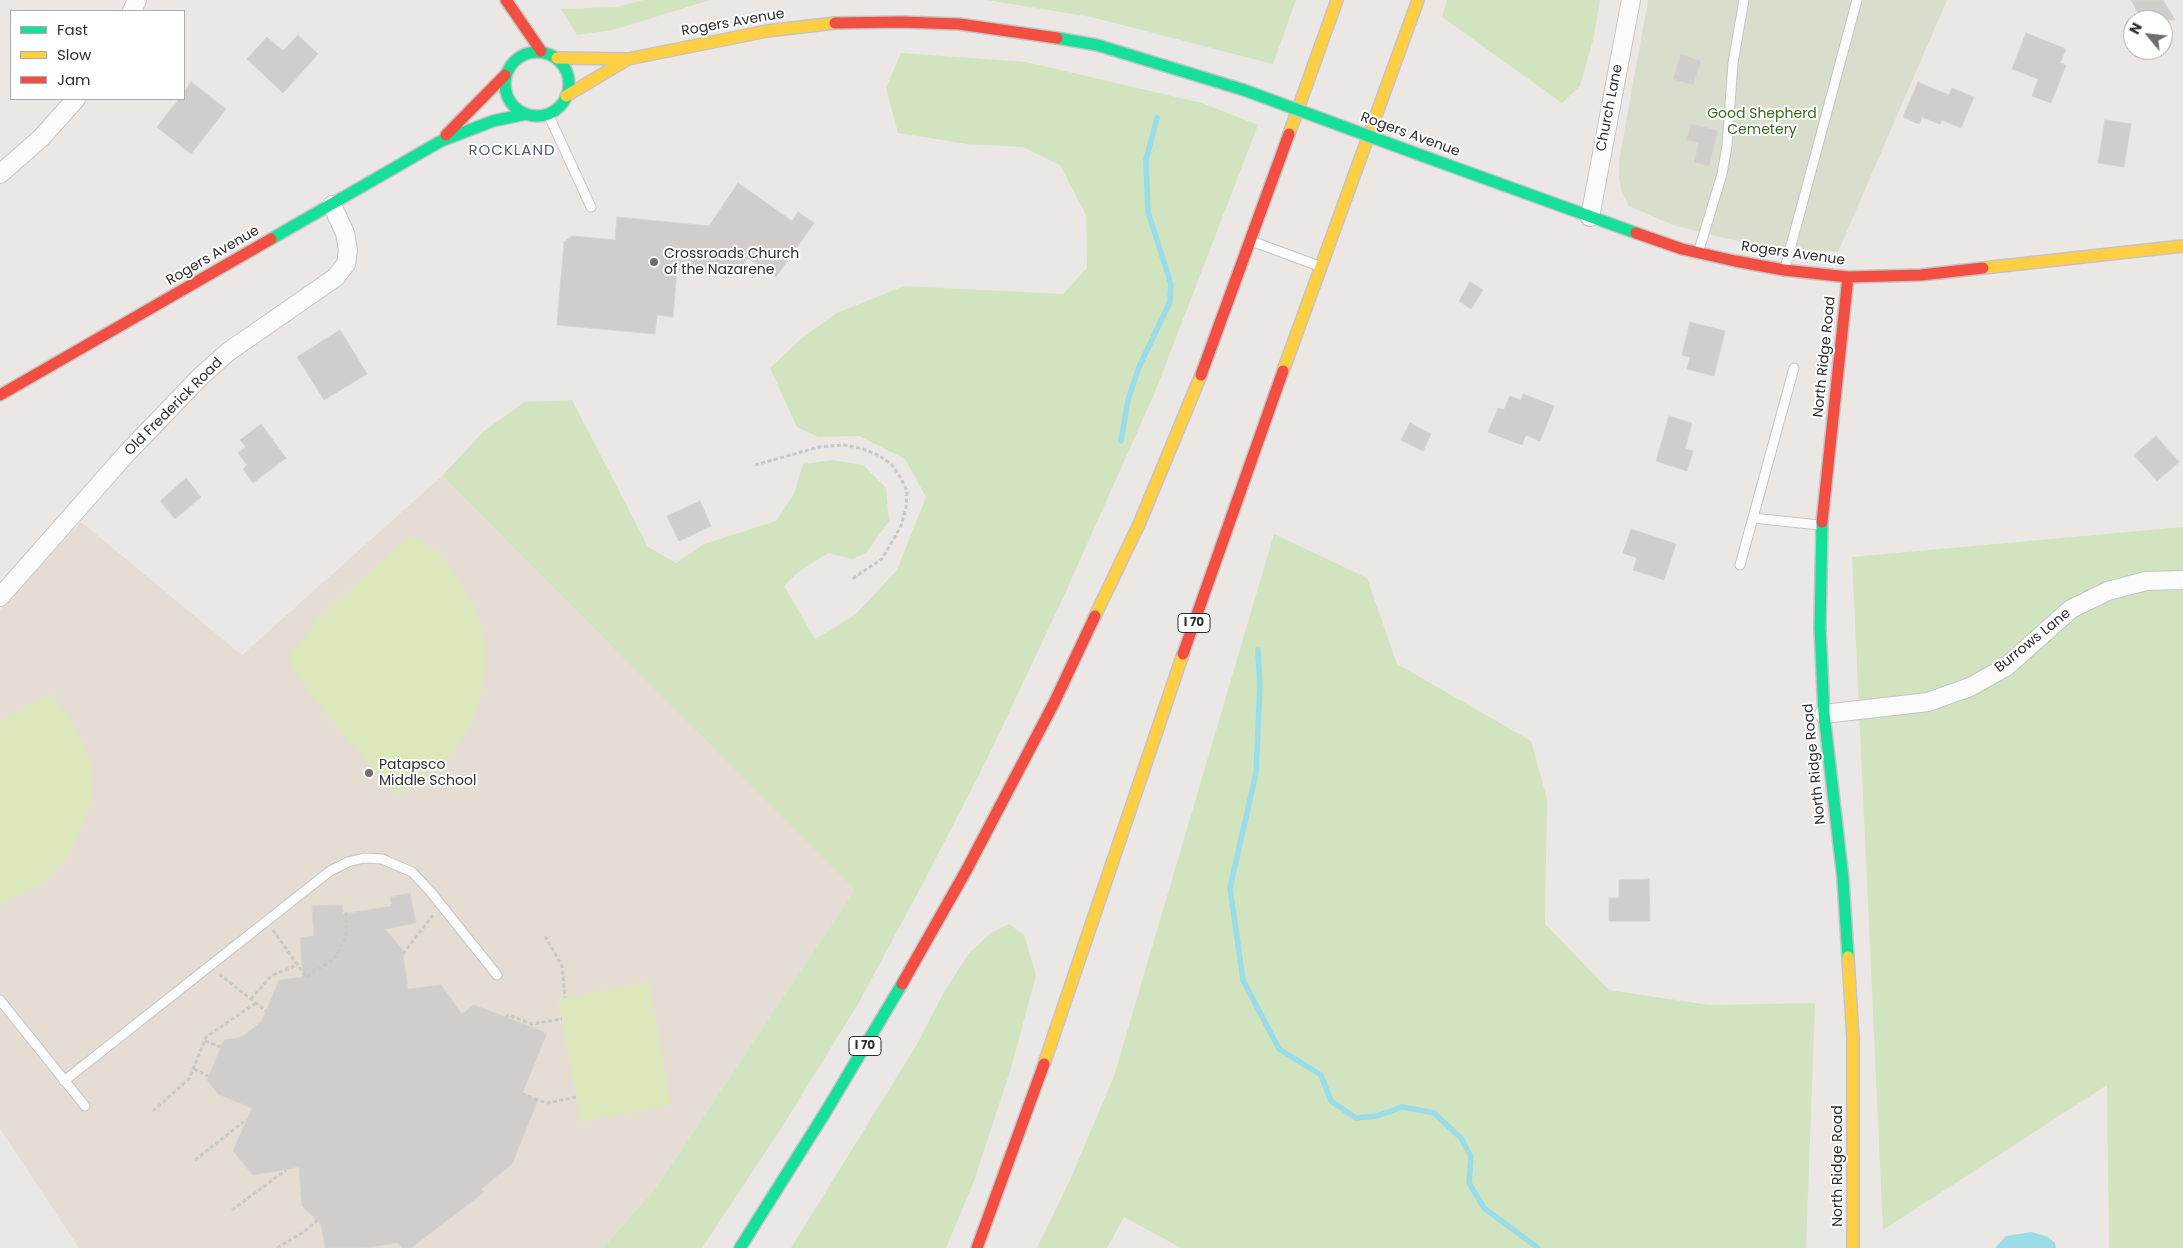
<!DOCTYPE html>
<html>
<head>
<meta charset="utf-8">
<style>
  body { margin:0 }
  #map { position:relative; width:2183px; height:1248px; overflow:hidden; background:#ebe7e4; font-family:Poppins,sans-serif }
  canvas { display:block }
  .legend { position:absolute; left:10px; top:10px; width:175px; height:90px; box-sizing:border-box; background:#fff; border:1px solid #ababab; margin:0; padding:6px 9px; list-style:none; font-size:15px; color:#2d2d2d }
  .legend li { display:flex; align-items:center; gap:10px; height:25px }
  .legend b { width:25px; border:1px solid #ababab }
  .north { position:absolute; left:2123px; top:10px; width:50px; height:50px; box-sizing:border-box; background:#fff; border:1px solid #ababab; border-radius:50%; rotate:298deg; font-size:14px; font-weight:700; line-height:20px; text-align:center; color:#2d2d2d }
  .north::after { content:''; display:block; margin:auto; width:18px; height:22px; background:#706e6d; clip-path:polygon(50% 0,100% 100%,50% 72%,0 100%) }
</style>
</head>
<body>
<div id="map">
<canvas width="2183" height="1248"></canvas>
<ul class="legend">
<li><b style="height:6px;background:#16e098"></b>Fast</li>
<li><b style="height:6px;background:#ffcf43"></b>Slow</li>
<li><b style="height:6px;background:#f24e42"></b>Jam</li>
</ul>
<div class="north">N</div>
</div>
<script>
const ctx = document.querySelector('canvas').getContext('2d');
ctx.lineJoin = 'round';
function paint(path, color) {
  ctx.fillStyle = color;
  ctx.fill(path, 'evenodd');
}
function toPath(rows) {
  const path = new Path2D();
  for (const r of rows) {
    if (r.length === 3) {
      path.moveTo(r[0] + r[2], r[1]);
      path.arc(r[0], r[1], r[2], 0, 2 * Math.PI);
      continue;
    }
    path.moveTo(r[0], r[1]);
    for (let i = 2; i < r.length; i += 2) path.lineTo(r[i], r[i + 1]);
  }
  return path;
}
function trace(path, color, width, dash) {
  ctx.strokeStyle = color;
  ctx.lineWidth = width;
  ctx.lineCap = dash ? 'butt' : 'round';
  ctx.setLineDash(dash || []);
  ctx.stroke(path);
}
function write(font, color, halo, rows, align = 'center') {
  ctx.font = font + ' Poppins,sans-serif';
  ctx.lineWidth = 4;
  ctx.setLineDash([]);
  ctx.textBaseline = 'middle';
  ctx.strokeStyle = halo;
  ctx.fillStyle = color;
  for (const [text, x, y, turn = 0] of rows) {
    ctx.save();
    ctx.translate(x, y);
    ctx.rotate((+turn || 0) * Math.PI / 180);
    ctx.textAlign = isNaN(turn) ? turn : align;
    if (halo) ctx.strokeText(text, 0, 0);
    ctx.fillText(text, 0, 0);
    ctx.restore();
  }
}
paint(toPath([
  [442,476,856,890,657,1186,603,1248,79,1248,0,1129,0,610,81,522,242,655]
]), '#e5ddd3');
paint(toPath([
  [643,0,710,0,613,30,577,35,561,9,617,7],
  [987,0,1296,0,1273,64,1091,17],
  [1447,0,1600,0,1593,40,1580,86,1562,103,1442,17],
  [901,53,1026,62,1202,103,1258,125,1155,392,1063,598,987,759,922,885,858,1004,782,1127,702,1248,603,1248,657,1186,855,890,442,476,484,431,525,402,572,400,648,547,676,563,704,544,776,521,794,494,803,464,833,460,863,465,886,488,889,521,867,552,853,559,828,553,797,573,784,586,815,639,855,615,897,570,926,497,905,459,859,436,818,437,797,427,770,368,802,338,837,313,904,286,1063,294,1087,268,1086,215,1060,165,1023,147,967,144,898,133,886,88],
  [2183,527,2183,1248,2109,1248,2107,1085,1883,1230,1852,557],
  [1274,534,1367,578,1397,664,1531,741,1547,799,1545,924,1609,990,1709,1005,1815,1003,1806,1248,1181,1248,1124,1217,1107,1248,1037,1248,1070,1180,1114,1076],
  [1009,924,1024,935,1036,975,1012,1065,974,1181,946,1248,791,1248,916,1046,943,994,969,953,991,933]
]), '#d1e4bf');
paint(toPath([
  [1648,0,1947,0,1838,252,1756,245,1720,237,1673,225,1629,206,1622,193,1619,178,1619,161]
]), '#d9decc');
paint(toPath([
  [409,536,428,545,438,553,455,574,470,599,480,621,485,654,483,681,477,711,461,742,440,765,414,784,396,794,305,689,306,684,290,666,290,652,312,630,313,624],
  [50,693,66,713,78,734,90,762,92,794,85,819,70,853,53,873,29,892,0,904,0,722],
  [649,982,671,1105,581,1122,558,999]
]), '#dce8bc');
paint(toPath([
  [2032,1232,2048,1237,2055,1243,2056,1248,1995,1248,2006,1236]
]), '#9bdce9');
trace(toPath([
  [1121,441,1128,400,1139,367,1170,302,1171,284,1148,212,1146,160,1157,118],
  [1258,650,1260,686,1256,773,1230,888,1243,980,1279,1049,1321,1075,1331,1101,1356,1118,1377,1116,1402,1107,1434,1113,1461,1138,1471,1157,1469,1183,1484,1208,1538,1248]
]), '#9bdce9', 5.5);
const building = toPath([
  [2131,0,2163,0,2175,20,2142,20,2131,0],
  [2026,33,2066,49,2060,63,2066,65,2051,103,2032,96,2038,79,2012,69,2026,33],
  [298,35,318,54,283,93,247,59,267,37,283,51,298,35],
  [1681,54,1701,61,1693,85,1673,79,1681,54],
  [191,82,226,109,191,154,157,127,179,99,184,99,184,92,191,82],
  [1918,82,1949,95,1952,88,1974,97,1961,128,1942,120,1940,124,1922,117,1919,124,1903,117,1918,82],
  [2105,120,2131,124,2124,167,2098,163,2105,120],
  [1691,124,1718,131,1709,166,1694,162,1699,143,1687,140,1691,124],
  [738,183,792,221,798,212,814,223,776,277,748,258,737,275,677,270,673,317,657,315,655,334,557,325,564,242,572,236,615,240,617,217,709,226,738,183],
  [1470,282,1483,290,1471,309,1459,301,1470,282],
  [1690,322,1725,331,1714,376,1687,369,1690,357,1682,355,1690,322],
  [340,330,367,374,324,400,297,357,340,330],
  [1523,394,1554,406,1540,441,1526,435,1522,445,1488,432,1498,408,1504,410,1510,396,1521,400,1523,394],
  [1669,416,1692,423,1685,449,1693,451,1687,471,1656,461,1669,416],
  [1410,423,1431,434,1423,451,1401,440,1410,423],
  [261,424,286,458,253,483,243,469,247,465,238,453,246,447,240,440,261,424],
  [2156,436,2179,462,2157,481,2134,455,2156,436],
  [186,478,201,497,175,519,160,501,186,478],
  [700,501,711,526,679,541,667,516,700,501],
  [1631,529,1676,544,1664,580,1633,570,1637,558,1623,553,1631,529],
  [1649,879,1650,921,1609,921,1609,898,1619,898,1619,880,1649,879],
  [410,893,416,923,385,929,402,949,408,989,441,985,462,1014,474,1005,547,1033,522,1094,538,1100,512,1164,481,1189,484,1192,411,1248,402,1248,398,1243,362,1248,325,1248,321,1224,302,1206,299,1167,253,1175,233,1151,252,1108,218,1094,207,1080,224,1040,242,1037,262,1021,279,980,303,977,300,938,314,936,312,906,342,905,343,914,392,906,390,897,410,893]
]);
paint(building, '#d0cdcb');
trace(building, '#d6d3d0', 1);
const lane = toPath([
  [548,114,591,207],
  [1254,242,1319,266],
  [1699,250,1722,174,1727,146,1733,63,1744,0],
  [1785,268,1857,0],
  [1753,518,1819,525],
  [1740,565,1794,368],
  [0,1000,85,1106],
  [64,1081,330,871,348,862,364,858,382,859,412,872,430,891,497,975]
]);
const street = toPath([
  [132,11,137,0],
  [0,174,41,138,76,99],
  [1590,217,1631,0],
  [0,597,127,453,201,376,228,352,336,277,346,264,348,250,345,233,332,205],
  [1824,714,1928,702,1970,687,2006,667,2071,609,2108,591,2146,581,2183,580]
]);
const fast = toPath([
  [1057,38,1097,45,1244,90],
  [537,84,32],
  [1423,156,1636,233],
  [271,239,441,141,493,121,526,114],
  [1822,522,1820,628,1824,714,1843,879,1848,957],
  [740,1248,825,1113,902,984]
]);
const slow = toPath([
  [557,58,628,59,767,31,835,23],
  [566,96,628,59],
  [1289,134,1337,0],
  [1983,268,2183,246],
  [1283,371,1418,0],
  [1095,616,1140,522,1201,375],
  [1848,957,1853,1039,1853,1248],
  [1044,1064,1183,654]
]);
const jam = toPath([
  [506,0,541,51],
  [835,23,901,22,959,24,1057,38],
  [446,135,505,75],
  [1636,233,1682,249,1735,261,1784,270,1848,277,1921,275,1983,268],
  [1201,375,1289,134],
  [0,395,271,239],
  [1822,522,1848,277],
  [1183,654,1283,371],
  [902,984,966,871,1054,703,1095,616],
  [977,1248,1044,1064]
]);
trace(lane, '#c5c4c4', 11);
trace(street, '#c5c4c4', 20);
trace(fast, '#c5c4c4', 14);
trace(slow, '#c5c4c4', 14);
trace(jam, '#c5c4c4', 14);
trace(toPath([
  [755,465,819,447,844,445,863,449,880,456,892,465,901,478,907,491,906,508,901,526,882,559,852,579],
  [273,930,306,977,334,959,346,937,346,911],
  [545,936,562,966,565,998],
  [403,954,433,915],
  [219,974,266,1011],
  [251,999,271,976,297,965],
  [506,1018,508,1015,532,1024,562,1019],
  [205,1041,221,1047],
  [194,1069,208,1076],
  [522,1094,547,1103,576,1097],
  [153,1111,189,1079,206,1037,256,1003],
  [195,1160,247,1119],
  [232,1210,286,1170],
  [277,1248,305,1231,320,1218]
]), '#c8c8c8', 3, [4, 2.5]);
trace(lane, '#fcfbfb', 9);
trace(street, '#fcfbfb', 18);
trace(fast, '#16e098', 11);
trace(slow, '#ffcf43', 11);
trace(jam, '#f24e42', 11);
const fastBridge = toPath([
  [1244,90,1423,156]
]);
trace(fastBridge, '#c5c4c4', 14, []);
trace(fastBridge, '#16e098', 11);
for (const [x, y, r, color] of [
  [654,262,5,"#706e6d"],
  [369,773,5,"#706e6d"]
]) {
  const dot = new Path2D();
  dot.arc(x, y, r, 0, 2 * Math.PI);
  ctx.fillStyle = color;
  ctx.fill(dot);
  trace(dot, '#fff', 2);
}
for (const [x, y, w] of [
  [1194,623,32],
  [865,1046,32]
]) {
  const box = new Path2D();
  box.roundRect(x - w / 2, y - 9.5, w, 19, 4);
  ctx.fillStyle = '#fff';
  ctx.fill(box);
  trace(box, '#2d2d2d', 1);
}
write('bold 12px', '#2d2d2d', null, [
  ["I 70",1194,623],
  ["I 70",865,1046]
]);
write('14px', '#2d2d2d', '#fff', [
  ["Rogers Avenue",733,23,-10],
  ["Church Lane",1610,108,-79],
  ["Rogers Avenue",1410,135,20],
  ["Rogers Avenue",1793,254,8],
  ["Rogers Avenue",213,256,-30],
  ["North Ridge Road",1825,357,-84],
  ["Old Frederick Road",174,407,-45],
  ["Burrows Lane",2033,641,-39],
  ["North Ridge Road",1815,764,-96],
  ["North Ridge Road",1838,1166,-90]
]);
write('14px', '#35691e', '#fff', [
  ["Good Shepherd",1762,114],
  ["Cemetery",1762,130]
]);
write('14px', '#2d2d2d', '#fff', [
  ["Crossroads Church",664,254],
  ["of the Nazarene",664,270],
  ["Patapsco",379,765],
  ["Middle School",379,781]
], 'left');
ctx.letterSpacing = '1px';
write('15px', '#4e5b7d', '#fff', [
  ["ROCKLAND",512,151]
]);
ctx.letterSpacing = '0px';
</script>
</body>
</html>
